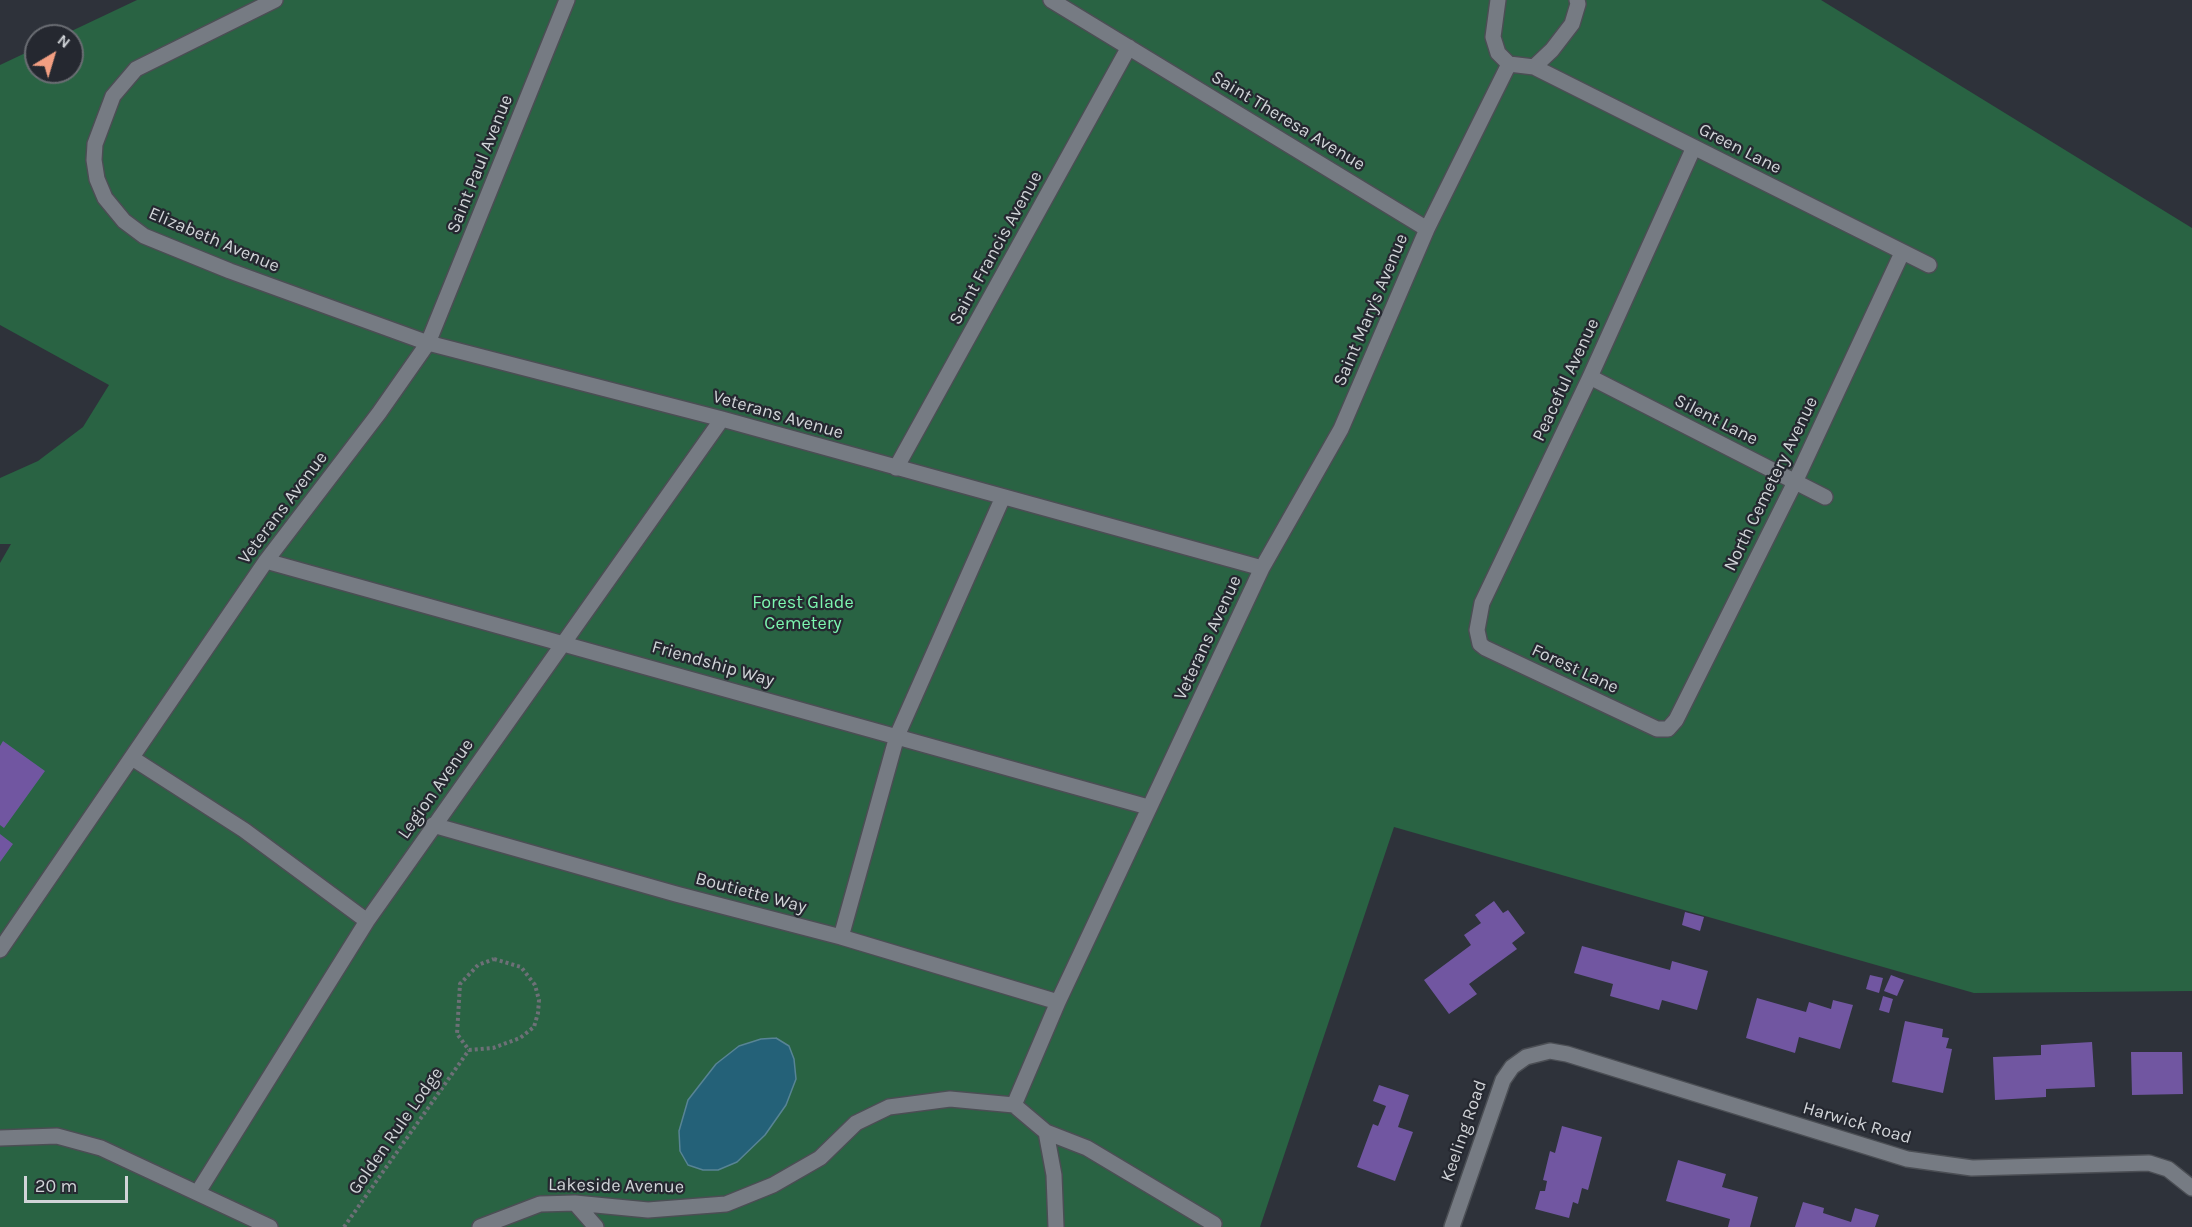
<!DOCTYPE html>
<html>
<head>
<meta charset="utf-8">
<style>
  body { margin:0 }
  #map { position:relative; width:2192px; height:1227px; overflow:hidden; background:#2e323a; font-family:Karla,sans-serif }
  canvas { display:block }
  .north { position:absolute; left:24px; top:24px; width:60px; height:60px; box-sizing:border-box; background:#252830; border:2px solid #6a6d73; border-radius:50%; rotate:38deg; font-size:16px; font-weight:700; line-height:24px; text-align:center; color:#d1d4d8 }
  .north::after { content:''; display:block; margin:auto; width:21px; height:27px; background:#f39f82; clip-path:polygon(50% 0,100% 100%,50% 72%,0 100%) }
  .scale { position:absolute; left:24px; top:1176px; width:104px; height:27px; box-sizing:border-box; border:3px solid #d1d4d8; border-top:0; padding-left:8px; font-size:18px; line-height:21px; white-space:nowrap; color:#d1d4d8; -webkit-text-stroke:4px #252830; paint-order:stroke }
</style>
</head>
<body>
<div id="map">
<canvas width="2192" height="1227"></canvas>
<div class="north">N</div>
<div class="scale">20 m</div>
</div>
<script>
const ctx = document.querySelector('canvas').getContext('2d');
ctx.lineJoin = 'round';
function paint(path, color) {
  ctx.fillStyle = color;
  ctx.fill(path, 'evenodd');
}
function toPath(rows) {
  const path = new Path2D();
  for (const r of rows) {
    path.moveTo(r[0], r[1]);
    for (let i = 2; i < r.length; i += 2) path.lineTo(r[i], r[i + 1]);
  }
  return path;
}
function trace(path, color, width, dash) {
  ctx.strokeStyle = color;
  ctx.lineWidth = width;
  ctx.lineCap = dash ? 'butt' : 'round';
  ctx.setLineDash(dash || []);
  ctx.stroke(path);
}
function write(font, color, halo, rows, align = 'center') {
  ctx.font = font + ' Karla,sans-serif';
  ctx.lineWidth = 4.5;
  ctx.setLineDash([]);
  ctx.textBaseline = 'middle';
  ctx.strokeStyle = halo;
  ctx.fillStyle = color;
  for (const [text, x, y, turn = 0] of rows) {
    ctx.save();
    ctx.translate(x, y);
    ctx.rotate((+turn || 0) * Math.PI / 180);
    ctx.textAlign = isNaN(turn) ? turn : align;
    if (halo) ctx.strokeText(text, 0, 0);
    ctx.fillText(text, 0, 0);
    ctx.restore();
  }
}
paint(toPath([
  [137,0,1821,0,2192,228,2192,991,1974,993,1394,827,1260,1227,0,1227,0,563,11,544,0,544,0,478,38,461,83,427,109,385,0,325,0,65,36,48,36,72,72,72,72,36,61,36]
]), '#296343');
const water = toPath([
  [776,1038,789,1046,794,1059,796,1079,786,1105,765,1135,737,1162,718,1170,703,1170,688,1165,680,1151,679,1131,688,1100,716,1064,739,1046,761,1039,776,1038]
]);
paint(water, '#246178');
trace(water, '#588495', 1.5);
paint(toPath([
  [3,741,45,771,4,828,0,825,0,746],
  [0,834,13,844,0,862],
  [1494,901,1503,913,1508,910,1525,933,1512,943,1517,949,1469,984,1477,994,1449,1014,1424,980,1471,945,1464,935,1481,923,1475,915],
  [1685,912,1704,917,1700,931,1682,925],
  [1582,946,1670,970,1672,961,1708,971,1697,1010,1662,1000,1659,1010,1610,996,1613,984,1574,973],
  [1870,975,1883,978,1879,993,1866,989],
  [1891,975,1904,980,1897,996,1884,991],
  [1883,996,1893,999,1889,1013,1879,1010],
  [1757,998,1806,1012,1809,1002,1831,1009,1833,1000,1853,1005,1840,1049,1799,1037,1795,1053,1746,1038],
  [1905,1021,1943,1029,1942,1037,1949,1038,1946,1048,1952,1049,1943,1093,1892,1082],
  [2092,1042,2095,1087,2046,1089,2046,1097,1995,1100,1993,1057,2041,1055,2041,1045],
  [2131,1052,2182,1052,2183,1094,2132,1095],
  [1379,1085,1409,1095,1398,1127,1413,1132,1395,1181,1357,1167,1373,1124,1378,1126,1386,1106,1373,1101],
  [1562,1126,1602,1137,1588,1190,1582,1188,1578,1204,1573,1202,1569,1218,1535,1209,1540,1191,1545,1191,1547,1181,1543,1180,1550,1151,1555,1153],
  [1678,1160,1726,1174,1722,1187,1758,1197,1750,1227,1728,1227,1730,1219,1666,1201],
  [1803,1202,1824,1208,1823,1213,1851,1222,1855,1208,1879,1215,1875,1227,1795,1227]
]), '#7156a1');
const minor = toPath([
  [275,0,136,69,113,96,95,144,94,160,97,179,105,198,124,221,144,236,230,271,428,343,722,419,1262,568],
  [1051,0,1427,229],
  [1498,0,1493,37,1498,53,1509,64,1534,67,1552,50,1572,24,1578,4,1577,0],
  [1534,67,1929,265],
  [1694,147,1590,377,1482,603,1477,630,1480,644,1485,648,1657,729,1668,729,1676,720,1795,482,1902,253],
  [1590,377,1825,497],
  [896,468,1129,47],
  [266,561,1148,807],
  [132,758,244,830,367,921],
  [433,825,676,894,841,937,1058,1002],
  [841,937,897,736,1003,497],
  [0,950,266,561,379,413,428,343,567,0],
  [1014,1105,1058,1002,1262,568,1341,429,1427,229,1509,64],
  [1014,1105,1046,1132,1054,1175,1056,1227],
  [1046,1132,1087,1148,1214,1224],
  [0,1138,57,1136,101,1148,270,1227],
  [198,1192,367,921,722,419],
  [575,1203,596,1227],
  [480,1227,540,1204,575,1203,648,1210,726,1204,773,1185,820,1158,856,1123,889,1107,950,1099,1014,1105],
  [1452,1227,1503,1080,1512,1067,1526,1057,1550,1051,1567,1054,1907,1159,1972,1168,2149,1163,2168,1169,2192,1188]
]);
trace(minor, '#4b4e54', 18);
trace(toPath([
  [494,959,521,967,535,985,539,1000,538,1013,534,1027,520,1038,493,1048,469,1050,457,1034,460,984,478,965,494,959],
  [344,1227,469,1050]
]), '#6d7077', 4, [3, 3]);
trace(minor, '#767b83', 15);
write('18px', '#d1d4d8', '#252830', [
  ["Saint Theresa Avenue",1288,121,31],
  ["Green Lane",1740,149,27],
  ["Saint Paul Avenue",480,164,-68],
  ["Elizabeth Avenue",214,240,23],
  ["Saint Francis Avenue",996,248,-61],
  ["Saint Mary's Avenue",1371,310,-67],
  ["Peaceful Avenue",1566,380,-65],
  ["Veterans Avenue",778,415,16],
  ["Silent Lane",1716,420,27],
  ["North Cemetery Avenue",1771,484,-64],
  ["Veterans Avenue",283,508,-53],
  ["Veterans Avenue",1208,638,-65],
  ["Friendship Way",713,664,16],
  ["Forest Lane",1575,669,25],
  ["Legion Avenue",436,789,-55],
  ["Boutiette Way",751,893,15],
  ["Harwick Road",1857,1123,16],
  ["Golden Rule Lodge",396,1131,-55],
  ["Keeling Road",1464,1131,-71],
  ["Lakeside Avenue",616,1186,1]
]);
write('18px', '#7df7b0', '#252830', [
  ["Forest Glade",803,603],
  ["Cemetery",803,624]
]);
</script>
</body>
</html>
